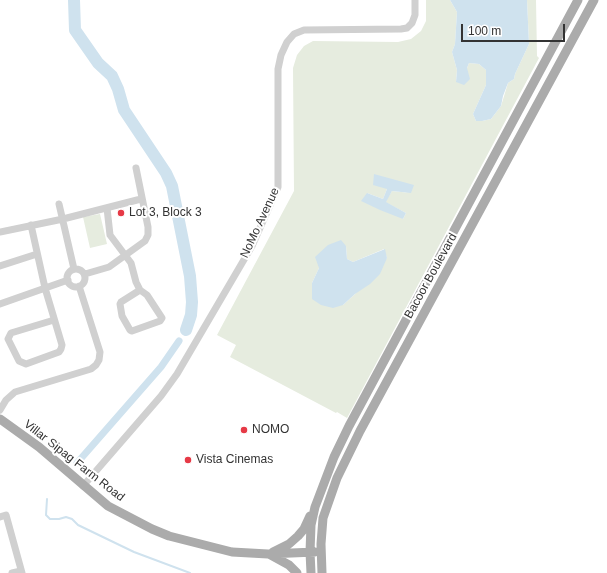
<!DOCTYPE html>
<html>
<head>
<meta charset="utf-8">
<style>
  body { margin:0 }
  #map { position:relative; width:607px; height:573px; overflow:hidden; background:#fff; font-family:Helvetica,sans-serif }
  canvas { display:block }
  .scale { position:absolute; left:461px; top:24px; width:104px; height:18px; box-sizing:border-box; border:2px solid #333; border-top:0; padding-left:5px; font-size:12px; line-height:14px; white-space:nowrap; color:#333; -webkit-text-stroke:3px #fff; paint-order:stroke }
</style>
</head>
<body>
<div id="map">
<canvas width="607" height="573"></canvas>
<div class="scale">100 m</div>
</div>
<script>
const ctx = document.querySelector('canvas').getContext('2d');
ctx.lineJoin = 'round';
function paint(path, color) {
  ctx.fillStyle = color;
  ctx.fill(path, 'evenodd');
}
function toPath(rows) {
  const path = new Path2D();
  for (const r of rows) {
    if (r.length === 3) {
      path.moveTo(r[0] + r[2], r[1]);
      path.arc(r[0], r[1], r[2], 0, 2 * Math.PI);
      continue;
    }
    path.moveTo(r[0], r[1]);
    for (let i = 2; i < r.length; i += 2) path.lineTo(r[i], r[i + 1]);
  }
  return path;
}
function trace(path, color, width, dash) {
  ctx.strokeStyle = color;
  ctx.lineWidth = width;
  ctx.lineCap = dash ? 'butt' : 'round';
  ctx.setLineDash(dash || []);
  ctx.stroke(path);
}
function write(font, color, halo, rows, align = 'center') {
  ctx.font = font + ' Helvetica,sans-serif';
  ctx.lineWidth = 4;
  ctx.setLineDash([]);
  ctx.textBaseline = 'middle';
  ctx.strokeStyle = halo;
  ctx.fillStyle = color;
  for (const [text, x, y, turn = 0] of rows) {
    ctx.save();
    ctx.translate(x, y);
    ctx.rotate((+turn || 0) * Math.PI / 180);
    ctx.textAlign = isNaN(turn) ? turn : align;
    if (halo) ctx.strokeText(text, 0, 0);
    ctx.fillText(text, 0, 0);
    ctx.restore();
  }
}
paint(toPath([
  [426,0,450,0,457,12,455,44,452,52,457,70,456,82,467,68,469,63,479,64,486,70,486,85,473,114,476,121,482,121,491,119,501,106,508,83,514,79,515,74,529,44,527,0,536,0,537,56,539,58,347,418,337,412,336,413,230,357,236,345,217,335,294,191,293,68,297,55,304,46,313,41,398,42,411,39,421,31,426,21],
  [387,189,411,193,392,191,385,202,406,213,403,219,367,193,383,199],
  [346,246,347,259,353,262,384,249,387,258,355,294,343,305,312,283,319,268],
  [100,214,107,244,90,248,83,217]
]), '#e6ecdf');
paint(toPath([
  [450,0,527,0,529,44,515,74,514,79,508,83,503,96,501,106,491,119,482,121,476,121,473,114,486,85,486,70,479,64,469,63,467,68,470,79,464,85,456,82,457,70,452,52,455,44,457,12],
  [374,174,414,185,411,193,392,191,386,202,406,213,403,219,380,210,361,201,367,193,383,199,387,189,373,185],
  [341,240,346,246,347,259,353,262,385,249,387,258,380,274,370,284,355,294,343,305,333,308,321,305,312,299,312,283,319,268,315,257,328,245]
]), '#cfe2ee');
trace(toPath([
  [47,499,46,515,50,519,59,519,66,517,72,519,78,525,134,552,190,573]
]), '#cfe2ee', 2);
trace(toPath([
  [77,463,161,367,179,341]
]), '#cfe2ee', 7);
trace(toPath([
  [74,0,75,30,98,63,112,76,118,89,124,110,166,173,172,186,190,276,192,302,191,315,186,330]
]), '#cfe2ee', 12);
trace(toPath([
  [59,204,74,269],
  [107,208,110,235,131,263,136,282,140,290,147,295,162,318,160,321,132,331,130,330,122,316,120,304,121,302,140,290],
  [31,225,45,288,62,345,61,349,59,352,26,364,19,361,8,339,11,333,54,320],
  [0,232,63,219,141,199],
  [0,266,37,254],
  [76,278,9],
  [85,274,109,267,145,241,148,235,148,227,136,168],
  [0,304,68,280],
  [0,410,6,400,15,392,91,369,96,365,99,360,100,352,79,286],
  [83,486,161,396,177,374,252,246,278,187,278,69,281,55,287,42,294,34,304,30,401,29,407,28,412,23,415,15,415,0],
  [0,517,6,515,22,573],
  [12,573,21,571]
]), '#d0d0d0', 7);
trace(toPath([
  [0,419,39,447,108,506,152,529,169,536,232,552,268,554,315,552],
  [273,552,289,544,298,536,304,529,310,516],
  [269,554,289,565,297,573],
  [311,573,310,552,311,525,315,507,334,457,349,426,578,0],
  [322,573,321,544,323,518,337,478,360,431,594,0]
]), '#ababab', 9);
for (const [x, y, r, color] of [
  [121,213,4,"#e63946"],
  [244,430,4,"#e63946"],
  [188,460,4,"#e63946"]
]) {
  const dot = new Path2D();
  dot.arc(x, y, r, 0, 2 * Math.PI);
  ctx.fillStyle = color;
  ctx.fill(dot);
  trace(dot, '#fff', 1.5);
}
write('12px', '#333', '#fff', [
  ["Lot 3, Block 3",129,213],
  ["NOMO",252,430],
  ["Vista Cinemas",196,460]
], 'left');
write('12px', '#333', '#fff', [
  ["NoMo Avenue",260,223,-65],
  ["Bacoor Boulevard",431,276,-61],
  ["Villar Sipag Farm Road",74,461,38]
]);
</script>
</body>
</html>
